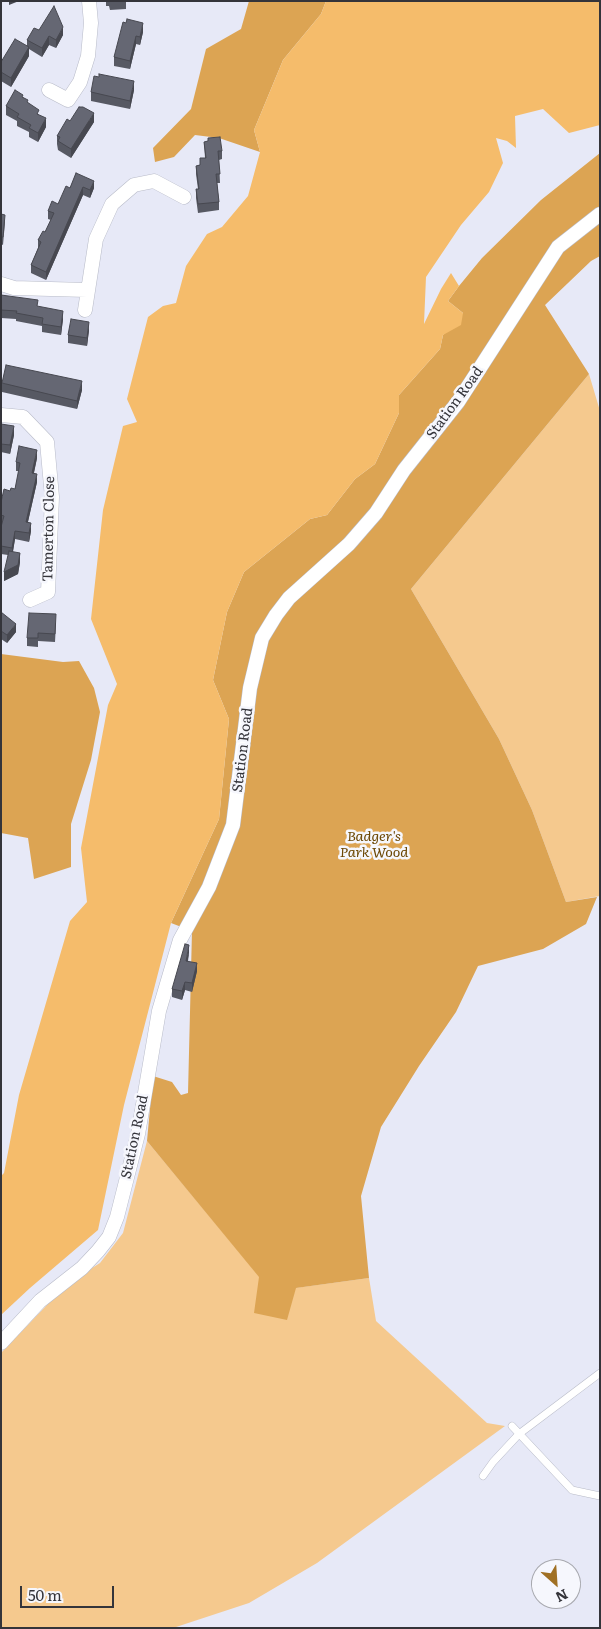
<!DOCTYPE html>
<html>
<head>
<meta charset="utf-8">
<style>
  body { margin:0 }
  #map { position:relative; width:601px; height:1629px; overflow:hidden; background:#e7e9f7; font-family:Literata,serif }
  canvas { display:block }
  .frame { position:absolute; inset:0; border:2px solid #34343a; pointer-events:none }
  .north { position:absolute; left:531px; top:1559px; width:50px; height:50px; box-sizing:border-box; background:#f6f7fd; border:1px solid #a8a9af; border-radius:50%; rotate:154deg; font-size:14px; font-weight:700; line-height:20px; text-align:center; color:#34343a }
  .north::after { content:''; display:block; margin:auto; width:18px; height:22px; background:#a07024; clip-path:polygon(50% 0,100% 100%,50% 72%,0 100%) }
  .scale { position:absolute; left:20px; top:1586px; width:94px; height:22px; box-sizing:border-box; border:2px solid #34343a; border-top:0; padding-left:6px; font-size:15px; line-height:18px; white-space:nowrap; color:#34343a; -webkit-text-stroke:4px #f6f7fd; paint-order:stroke }
</style>
</head>
<body>
<div id="map">
<canvas width="601" height="1629"></canvas>
<div class="frame"></div>
<div class="north">N</div>
<div class="scale">50 m</div>
</div>
<script>
const ctx = document.querySelector('canvas').getContext('2d');
ctx.lineJoin = 'round';
function paint(path, color) {
  ctx.fillStyle = color;
  ctx.fill(path, 'evenodd');
}
function toPath(rows) {
  const path = new Path2D();
  for (const r of rows) {
    path.moveTo(r[0], r[1]);
    for (let i = 2; i < r.length; i += 2) path.lineTo(r[i], r[i + 1]);
  }
  return path;
}
function trace(path, color, width, dash) {
  ctx.strokeStyle = color;
  ctx.lineWidth = width;
  ctx.lineCap = dash ? 'butt' : 'round';
  ctx.setLineDash(dash || []);
  ctx.stroke(path);
}
function write(font, color, halo, rows, align = 'center') {
  ctx.font = font + ' Literata,serif';
  ctx.lineWidth = 5;
  ctx.setLineDash([]);
  ctx.textBaseline = 'middle';
  ctx.strokeStyle = halo;
  ctx.fillStyle = color;
  for (const [text, x, y, turn = 0] of rows) {
    ctx.save();
    ctx.translate(x, y);
    ctx.rotate((+turn || 0) * Math.PI / 180);
    ctx.textAlign = isNaN(turn) ? turn : align;
    if (halo) ctx.strokeText(text, 0, 0);
    ctx.fillText(text, 0, 0);
    ctx.restore();
  }
}
paint(toPath([
  [589,374,600,411,600,896,566,902,532,810,499,739,411,589],
  [147,1141,260,1277,295,1288,369,1278,376,1321,487,1423,505,1426,317,1563,249,1603,173,1628,1,1628,1,1353,67,1284,100,1263,123,1233]
]), '#f5c98e');
paint(toPath([
  [249,1,326,1,321,14,283,60,254,130,260,152,219,138,195,135,174,157,155,162,153,148,191,109,206,49,241,29],
  [600,153,600,256,591,261,545,305,589,374,411,589,499,739,532,810,566,902,597,897,586,924,543,949,478,966,456,1012,419,1066,381,1127,361,1196,369,1278,296,1288,287,1320,254,1313,259,1277,147,1141,153,1076,172,1082,181,1095,188,1093,192,931,171,923,219,819,229,719,213,680,227,612,244,572,310,519,327,515,355,479,375,464,399,413,399,395,440,349,443,335,463,313,448,301,459,286,482,258,541,200],
  [1,654,63,662,79,661,94,688,100,712,91,760,71,824,71,867,34,879,28,838,1,833]
]), '#dca453');
paint(toPath([
  [326,1,600,1,600,125,569,133,543,109,515,116,516,148,507,141,496,138,503,163,489,192,461,225,426,277,424,324,441,289,451,273,459,286,448,301,463,313,461,325,443,335,440,349,399,395,399,413,375,464,355,479,327,515,310,519,244,572,227,612,213,680,229,719,219,819,171,923,124,1105,98,1230,30,1288,1,1315,1,1176,4,1173,19,1095,70,921,87,902,81,848,108,705,117,684,91,619,103,510,123,426,137,422,127,399,148,317,163,306,176,303,186,266,207,234,222,227,248,196,260,152,254,130,283,60,321,14]
]), '#f5bc6b');
const service = toPath([
  [512,1426,572,1490,600,1496],
  [483,1476,493,1462,519,1434,600,1373]
]);
const minor = toPath([
  [49,90,68,100,80,82,88,56,91,23,89,1],
  [1,284,14,288,87,290],
  [85,310,96,239,112,204,134,185,154,181,184,197],
  [1,415,23,417,47,442,52,497,48,592,30,600],
  [1,1343,40,1301,82,1268,98,1251,109,1237,117,1217,138,1134,159,1011,180,940,209,887,233,825,250,688,262,638,276,615,289,598,349,544,376,513,404,470,458,402,558,247,600,214]
]);
trace(service, '#b8bbc8', 8);
trace(minor, '#b8bbc8', 15);
trace(service, '#fff', 7);
trace(minor, '#fff', 14);
paint(toPath([
  [106,1,126,1,126,9,110,10,109,6,106,6],
  [126,23,143,32,140,45,136,44,130,69,114,66,114,57],
  [39,30,63,35,56,48,49,45,42,57,29,49,29,56,11,87,1,81,1,62,27,46,27,40],
  [134,90,130,109,91,101,91,92],
  [23,97,39,115,46,127,38,142,29,137,29,132,17,126,17,121,6,115,6,106],
  [70,121,94,122,71,158,58,150,57,144,57,136],
  [204,142,222,151,222,159,219,160,220,183,217,183,219,202,219,210,198,213,196,198,196,189,198,189,196,174,196,166,200,165,200,158,205,158],
  [76,173,94,188,90,198,83,195,46,280,31,273,31,265,38,248,38,240,45,232,51,220,48,219,48,211,58,204,70,188],
  [1,214,5,222,3,245,1,244],
  [1,295,38,307,63,319,61,335,42,332,42,326,16,321,16,319,1,318],
  [89,330,87,346,68,343,68,335],
  [2,383,82,390,77,409,2,392],
  [1,424,14,435,10,454,1,452],
  [37,458,34,473,37,482,28,522,31,531,29,542,15,539,13,552,20,562,18,574,4,581,8,555,1,554,1,527,2,524,1,524,1,502,10,491,15,489,19,471,16,471,16,462],
  [1,612,16,632,7,643,1,639],
  [56,623,55,642,38,641,38,647,27,646,27,638],
  [189,953,188,961,197,971,192,992,185,990,182,1000,172,997,172,989]
]), '#575963');
paint(toPath([
  [9,1,19,1,9,5],
  [143,23,143,32,140,45,140,37],
  [63,27,63,35,56,48,56,40],
  [49,36,49,45,42,57,42,48],
  [136,36,136,44,130,69,130,61],
  [29,47,29,56,11,87,11,78],
  [134,81,134,90,130,109,130,101],
  [94,113,94,122,71,158,71,149],
  [46,118,46,127,38,142,38,133],
  [94,181,94,188,90,198,90,190],
  [83,187,83,195,46,280,46,272],
  [63,311,63,319,61,335,61,327],
  [89,322,89,330,87,346,87,338],
  [82,381,82,390,77,409,77,401],
  [14,426,14,435,10,454,10,445],
  [37,450,37,458,32,481,32,473],
  [37,474,37,482,26,530,26,522],
  [31,523,31,531,29,542,29,533],
  [15,531,15,539,12,556,12,548],
  [20,553,20,562,18,574,4,581,4,572],
  [16,624,16,632,7,643,7,635],
  [189,945,189,953,186,969,186,961],
  [197,963,197,971,192,992,192,983],
  [185,982,185,990,182,1000,182,991]
]), '#474850');
const building = toPath([
  [54,6,63,27,56,40,49,36,42,48,27,40,34,28,39,30,54,6],
  [127,19,143,23,140,37,136,36,130,61,114,57,123,22,126,23,127,19],
  [15,39,29,47,11,78,1,72,1,62,15,39],
  [99,74,134,81,130,101,91,92,94,76,99,77,99,74],
  [15,90,23,95,22,97,28,100,27,102,39,110,37,114,46,118,38,133,29,128,31,125,17,117,19,114,6,106,15,90],
  [79,107,83,107,94,113,71,149,58,141,60,137,57,136,67,119,70,121,79,107],
  [220,137,222,151,218,151,220,174,216,174,219,202,198,204,196,189,199,189,196,166,200,165,200,158,206,158,204,142,208,141,208,138,220,137],
  [76,173,94,181,90,190,83,187,46,272,31,265,41,242,38,240,43,231,45,232,54,213,48,211,52,201,58,204,66,186,70,188,76,173],
  [1,214,5,215,3,237,1,237,1,214],
  [1,295,38,300,37,306,63,311,61,327,42,324,43,318,16,313,17,311,1,310,1,295],
  [71,319,89,322,87,338,68,335,71,319],
  [6,365,82,381,77,401,2,383,6,365],
  [1,424,14,426,10,445,1,444,1,424],
  [19,446,37,450,32,473,37,474,26,522,31,523,29,533,15,531,12,548,1,546,1,527,4,516,1,515,1,502,4,489,10,491,11,488,15,489,20,463,16,462,19,446],
  [9,551,20,553,18,565,4,572,9,551],
  [1,612,16,624,7,635,1,631,1,612],
  [29,613,56,614,55,634,38,633,38,638,27,638,29,613],
  [185,944,189,945,186,961,197,963,192,983,185,982,182,991,172,989,185,944]
]);
paint(building, '#656773');
trace(building, '#474850', 1);
write('14px', '#34343a', '#f6f7fd', [
  ["Station Road",455,403,-54],
  ["Tamerton Close",49,529,-89],
  ["Station Road",243,750,-83],
  ["Station Road",135,1137,-78]
]);
write('italic 14px', '#6c4704', '#f6f7fd', [
  ["Badger's",374,837],
  ["Park Wood",374,853]
]);
</script>
</body>
</html>
